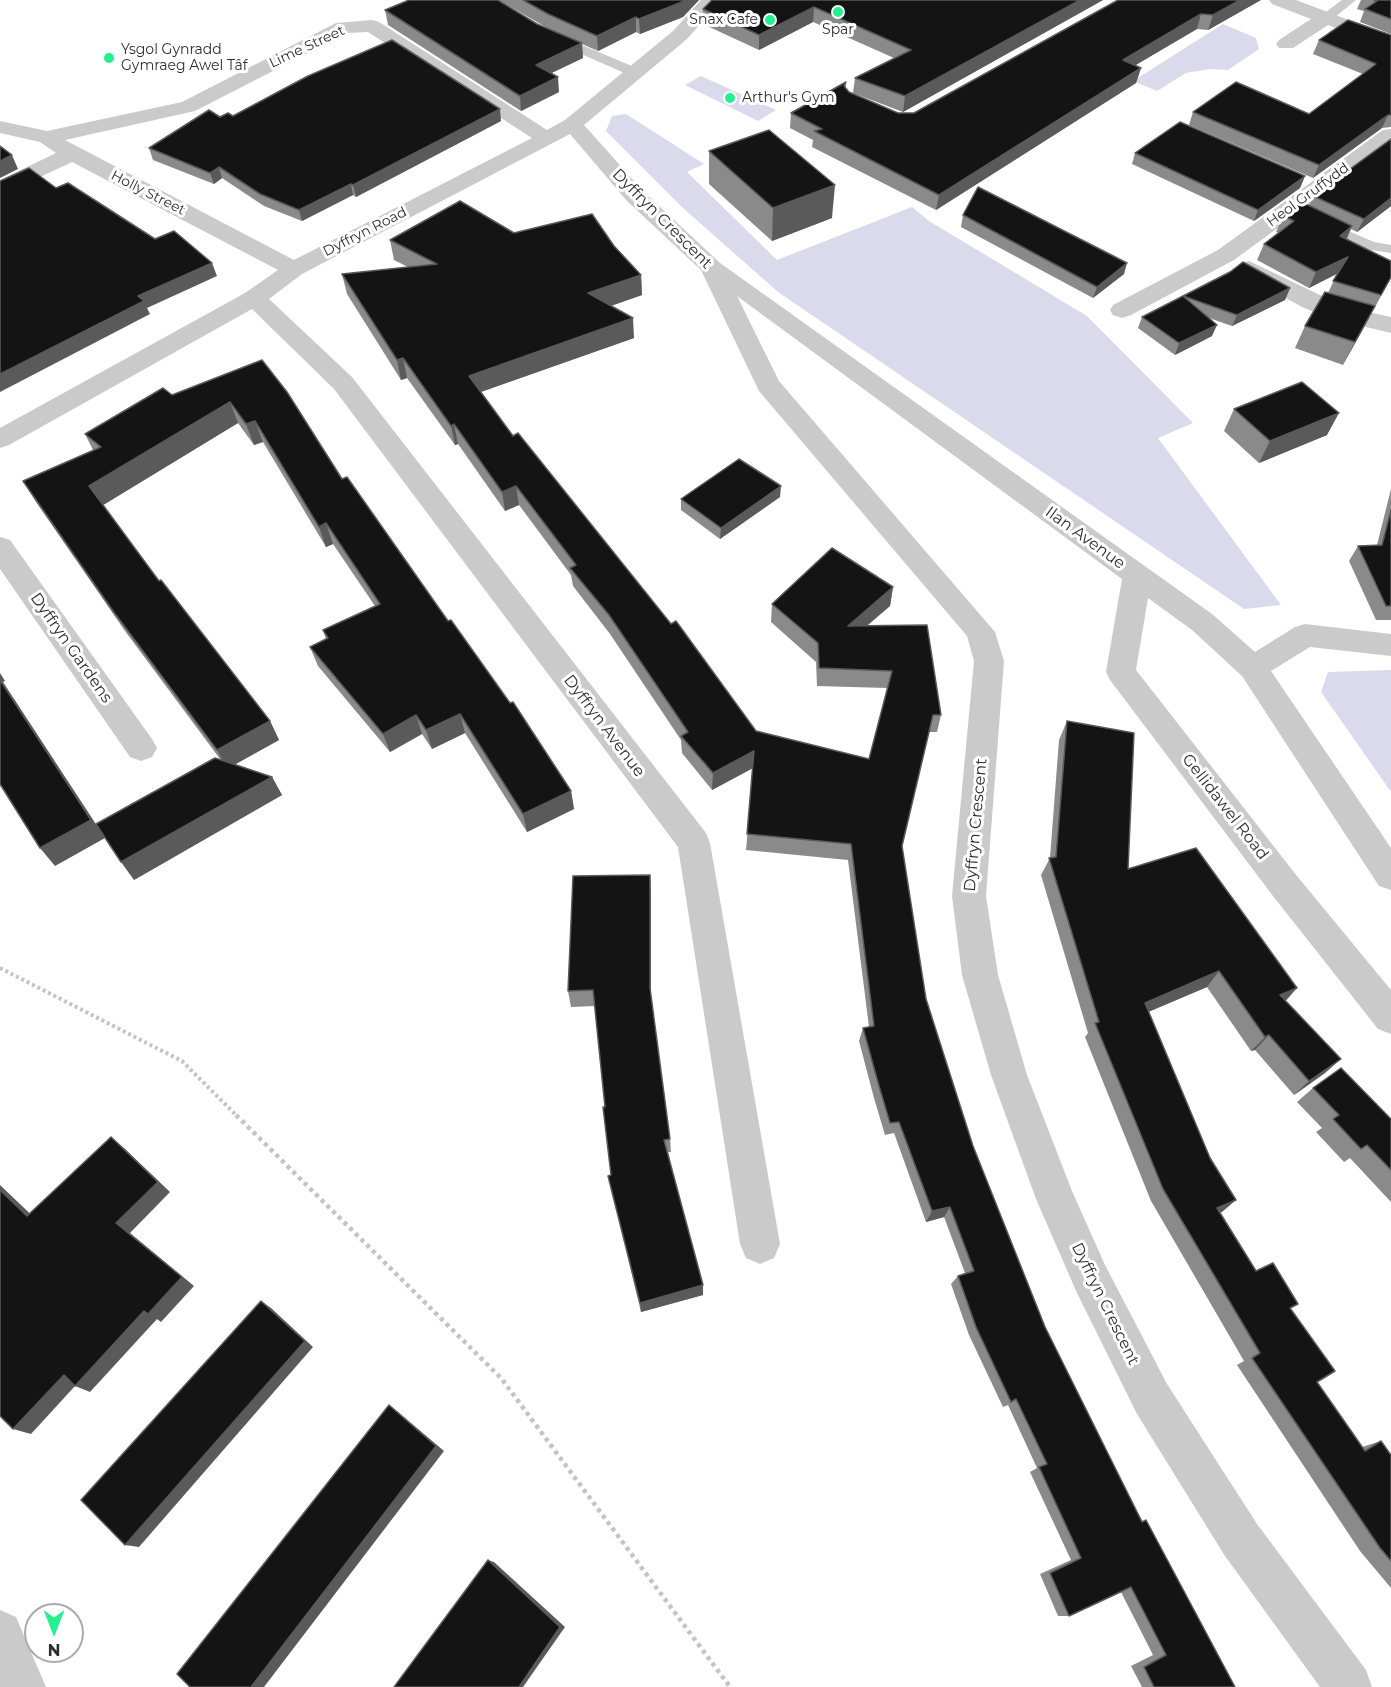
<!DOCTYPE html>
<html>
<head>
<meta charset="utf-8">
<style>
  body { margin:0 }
  #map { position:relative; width:1391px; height:1687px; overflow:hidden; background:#fff; font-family:Montserrat,sans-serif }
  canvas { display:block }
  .north { position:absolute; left:24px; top:1603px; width:60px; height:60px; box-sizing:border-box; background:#fff; border:2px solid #ababab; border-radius:50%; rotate:180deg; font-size:16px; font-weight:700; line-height:24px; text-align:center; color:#2d2d2d }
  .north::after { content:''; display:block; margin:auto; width:21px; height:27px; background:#22f18e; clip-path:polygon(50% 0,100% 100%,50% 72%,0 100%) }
</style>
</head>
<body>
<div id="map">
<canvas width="1391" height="1687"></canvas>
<div class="north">N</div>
</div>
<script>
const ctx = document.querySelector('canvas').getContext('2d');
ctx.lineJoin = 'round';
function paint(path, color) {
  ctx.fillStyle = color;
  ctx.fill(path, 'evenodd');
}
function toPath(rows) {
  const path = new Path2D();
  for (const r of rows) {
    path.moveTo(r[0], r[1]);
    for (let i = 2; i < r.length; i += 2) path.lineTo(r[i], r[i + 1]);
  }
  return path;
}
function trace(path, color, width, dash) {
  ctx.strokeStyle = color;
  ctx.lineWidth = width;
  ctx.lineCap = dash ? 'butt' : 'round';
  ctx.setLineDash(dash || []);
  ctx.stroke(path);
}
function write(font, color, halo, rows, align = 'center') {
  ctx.font = font + ' Montserrat,sans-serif';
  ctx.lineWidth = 6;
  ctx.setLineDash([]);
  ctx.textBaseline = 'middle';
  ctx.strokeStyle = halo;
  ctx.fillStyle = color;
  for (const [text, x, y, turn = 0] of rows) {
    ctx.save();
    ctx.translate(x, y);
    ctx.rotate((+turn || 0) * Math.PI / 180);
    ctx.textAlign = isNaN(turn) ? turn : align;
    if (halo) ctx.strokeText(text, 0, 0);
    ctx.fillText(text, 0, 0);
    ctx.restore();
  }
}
paint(toPath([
  [1223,24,1256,38,1259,49,1228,70,1210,69,1186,73,1157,91,1133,81],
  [701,76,776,110,758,121,685,85],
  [626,114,704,164,687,172,777,260,912,207,929,221,1087,316,1193,423,1158,438,1281,605,1244,609,778,292,683,208,606,131,612,116],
  [1391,670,1391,792,1321,692,1328,672]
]), '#dbdaec');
trace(toPath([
  [0,968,182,1061,237,1116]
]), '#c4c4c4', 4, [3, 3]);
trace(toPath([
  [236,1115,501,1378,730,1687]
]), '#c4c4c4', 4.5, [4, 4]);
paint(toPath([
  [1342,0,1356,0,1330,21,1322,21,1322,15,1342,0],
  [558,35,639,69,640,72,639,75,629,75,554,42,552,39,558,35],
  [1323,220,1374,242,1391,245,1391,253,1365,249,1318,227,1316,224,1323,220]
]), '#cacaca');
paint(toPath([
  [701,0,722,0,687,39,584,125,643,191,720,263,1212,614,1255,652,1295,627,1305,624,1391,634,1391,656,1310,647,1271,671,1391,848,1391,890,1379,886,1242,676,1192,630,1148,598,1136,670,1297,876,1391,990,1391,1034,1378,1029,1273,896,1110,680,1106,672,1122,579,737,296,779,381,995,632,1004,661,986,896,998,975,1027,1075,1072,1191,1105,1265,1167,1384,1257,1524,1366,1670,1372,1687,1320,1687,1225,1556,1137,1414,1077,1293,1036,1199,991,1075,962,975,952,896,974,661,967,636,759,391,701,270,627,201,570,134,302,274,269,299,352,377,706,833,710,843,780,1244,774,1258,760,1264,746,1258,740,1244,678,847,334,389,252,309,9,445,0,448,0,428,245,293,278,270,72,162,0,196,0,180,56,153,40,142,0,133,0,121,47,131,182,102,336,23,372,20,379,22,547,130,565,120,673,31,701,0],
  [368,32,532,138,294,260,65,140,195,111,347,33,368,32],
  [1269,0,1296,0,1391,36,1391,49,1328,25,1293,48,1279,48,1276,44,1279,40,1311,19,1272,4,1269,0],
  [1391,129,1391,145,1234,260,1131,315,1122,318,1113,315,1110,310,1113,305,1218,250,1383,130,1391,129],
  [1249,261,1345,307,1391,317,1391,333,1329,318,1302,307,1241,273,1237,268,1241,263,1249,261],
  [0,537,10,540,152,739,157,748,152,757,141,761,130,757,0,569,0,537],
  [0,1610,16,1617,46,1687,0,1687,0,1610]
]), '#cacaca');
paint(toPath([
  [499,0,699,0,683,17,640,34,636,32,598,51,582,44,583,58,551,73,559,92,521,111,388,25,385,10,537,24,549,29],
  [1103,0,903,112,853,93,855,78,894,58,813,22,759,50,703,24,703,9],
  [1118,0,1261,0,1208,30,1197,29,1135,65,1141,68,1136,83,936,210,812,147,813,140,790,128,791,113,846,82,846,88,849,92,898,113,914,113],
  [1361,0,1391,0,1391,34,1360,22,1364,11,1357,9],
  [1391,35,1391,127,1382,128,1313,178,1189,125,1193,112,1309,114,1363,74,1313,54,1319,40],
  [233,116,501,121,356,197,353,195,302,221,264,206,222,178,214,184,153,160,149,148,220,117],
  [709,151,832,218,772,241,709,184],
  [1135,153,1305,176,1300,188,1254,221,1132,164],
  [1313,196,1391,206,1357,232,1351,229,1347,239,1391,278,1343,365,1295,348,1305,326,1328,293,1337,274,1309,288,1257,260,1264,244,1279,233,1276,232,1283,216,1309,206],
  [963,215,1124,274,1093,298,961,227],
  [514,233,614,246,641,275,642,295,611,306,634,338,481,392,513,436,756,731,869,759,887,688,817,686,816,662,771,622,772,604,893,587,890,606,867,626,941,715,937,732,929,732,902,846,926,999,973,1146,1045,1327,1142,1521,1146,1520,1235,1687,1142,1687,1131,1666,1153,1655,1121,1592,1069,1616,1058,1616,1040,1574,1071,1560,1030,1472,1037,1468,1008,1405,1003,1407,969,1335,951,1284,958,1276,965,1273,944,1217,926,1222,894,1133,885,1135,874,1098,859,1041,863,1028,869,1027,848,860,746,850,753,768,712,790,682,753,681,740,610,634,573,586,571,575,519,505,505,511,458,444,455,445,407,378,401,380,347,294,342,274,408,267,394,260,390,240],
  [1230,272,1290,288,1285,300,1232,326,1209,318,1212,336,1175,355,1138,328,1142,317],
  [262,360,342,479,448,621,571,791,574,809,527,832,465,733,432,749,422,734,390,752,318,666,310,647,326,639,323,630,375,606,333,544,326,547,263,442,254,445,238,423,103,505,159,581,270,721,279,740,235,764,272,777,282,795,134,880,220,759,125,631,36,502,23,481,93,450,85,434,172,395],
  [1234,409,1327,435,1259,463,1224,431],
  [1391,489,1391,620,1376,620,1349,561,1358,546,1377,545],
  [780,497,720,539,681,510,681,499],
  [1067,721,1128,869,1285,1001,1325,1073,1294,1095,1255,1050,1251,1051,1207,987,1148,1012,1222,1212,1220,1212,1256,1271,1298,1304,1291,1308,1317,1382,1362,1447,1381,1441,1391,1455,1391,1588,1360,1551,1237,1365,1244,1361,1151,1201,1085,1037,1088,1033,1041,875,1050,858,1059,740],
  [651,893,651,996,670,1139,671,1152,668,1152,703,1295,641,1312,608,1176,611,1175,605,1107,595,1006,571,1007,568,991],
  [1313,1088,1391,1119,1391,1202,1350,1158,1344,1162,1316,1132,1322,1128,1297,1102]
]), '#8a8a8a');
paint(toPath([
  [685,0,699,0,683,17,640,34,639,19],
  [1080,0,1103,0,903,112,905,96],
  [1240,0,1261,0,1208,30,1213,15],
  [814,7,813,22,759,50,759,35],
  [1201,14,1197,29,1119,75,1123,60],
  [636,17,636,32,598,51,597,36],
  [582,43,583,58,537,80,536,65],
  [1141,68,1136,83,936,210,939,195],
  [558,77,559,92,521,111,520,96],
  [500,109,501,121,356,197,353,185],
  [1388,115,1382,128,1313,178,1319,165],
  [12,155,18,169,0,178,0,161],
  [219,167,222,178,214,184,210,173],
  [1305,176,1300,188,1254,221,1258,210],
  [351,184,353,195,302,221,299,210],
  [835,185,832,218,772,241,773,208],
  [1391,198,1391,206,1357,232,1364,219],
  [1352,226,1345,242,1340,236],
  [1348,257,1340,272,1309,288,1316,272],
  [212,263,217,276,147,308,150,314,0,392,0,374,138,296],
  [1127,263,1124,274,1093,298,1097,287],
  [641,275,642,295,590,313,588,293],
  [1290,288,1285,300,1232,326,1237,315],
  [1375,306,1363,329,1343,365,1355,342],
  [633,318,634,338,472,395,469,376],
  [1217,325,1212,336,1175,355,1179,343],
  [403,358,407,378,401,380,397,360],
  [230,402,238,423,100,507,89,486],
  [1339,413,1327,435,1259,463,1270,441],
  [255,421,263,442,254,445,246,424],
  [454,424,458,444,455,445,451,426],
  [516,486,519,505,505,511,502,492],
  [781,486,780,497,720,539,721,528],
  [326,523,333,544,326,547,319,527],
  [893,587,890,606,845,644,848,626],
  [0,673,5,681,3,682,105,838,55,866,40,848,0,680],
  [460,714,465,733,432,749,426,730],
  [416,715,422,734,390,752,383,734],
  [270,721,279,740,227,769,217,750],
  [754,751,753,768,712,790,713,773],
  [272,777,282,795,134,880,121,862],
  [571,791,574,809,527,832,523,814],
  [650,875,651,893,651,1004,650,988],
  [1219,971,1207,987,1134,1018,1145,1003],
  [1297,988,1283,1004,1280,995],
  [1269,1035,1255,1050,1251,1051,1265,1037],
  [1341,1059,1325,1073,1294,1095,1309,1081],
  [111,1137,124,1148,170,1192,130,1233,194,1286,161,1322,157,1319,90,1392,75,1386,31,1434,13,1429,64,1375,144,1311,116,1223],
  [0,1185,43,1226,27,1216,0,1190],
  [1236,1200,1222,1212,1204,1219,1217,1208],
  [950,1207,944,1217,926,1222,932,1211],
  [703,1285,703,1295,641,1312,640,1303],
  [261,1301,271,1308,313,1347,139,1547,125,1545],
  [389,1405,398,1412,444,1451,264,1687,251,1687],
  [488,1560,494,1562,565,1627,523,1687,519,1687]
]), '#5a5a5a');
const building = toPath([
  [409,0,498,0,537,24,582,43,536,65,558,77,520,96,385,10,409,0],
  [523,0,685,0,682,2,639,19,636,17,597,36,548,14,523,0],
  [712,0,1080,0,905,96,855,78,911,50,814,7,759,35,703,9,712,0],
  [1118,0,1240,0,1213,15,1201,14,1123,60,1141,68,939,195,814,131,822,129,791,113,846,82,844,86,849,92,898,113,914,113,1118,0],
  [1374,0,1391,0,1391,19,1365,9,1377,1,1374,0],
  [1348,20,1391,35,1391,115,1388,115,1319,165,1193,112,1236,82,1309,114,1376,64,1319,40,1348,20],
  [392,40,500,109,353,185,351,184,299,210,260,194,219,167,210,173,149,148,209,110,220,117,228,113,233,116,308,76,392,40],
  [1180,122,1305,176,1258,210,1135,153,1180,122],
  [769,130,835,185,773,208,709,151,769,130],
  [1391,139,1391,198,1364,219,1313,196,1391,139],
  [0,146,12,155,0,161,0,146],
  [29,168,56,188,68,183,155,239,174,231,212,263,138,296,144,301,0,374,0,181,29,168],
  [978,187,1127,263,1097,287,963,215,978,187],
  [460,201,514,233,592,214,614,246,641,275,588,293,633,318,469,376,513,436,518,433,671,624,676,621,756,731,869,759,892,671,819,668,818,643,772,604,832,548,893,587,848,626,927,625,941,715,933,715,902,846,926,999,973,1146,1045,1327,1142,1522,1146,1520,1235,1687,1154,1687,1144,1667,1166,1655,1131,1587,1069,1616,1050,1573,1081,1558,1039,1467,1047,1464,1016,1399,1011,1402,976,1327,958,1276,974,1271,950,1207,932,1211,899,1122,890,1123,879,1086,863,1028,874,1026,851,844,747,834,754,751,713,773,681,736,688,732,609,615,570,568,576,565,516,486,502,492,454,424,451,426,403,358,397,360,342,274,437,264,390,240,460,201],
  [1302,202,1352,226,1340,236,1391,261,1391,277,1381,295,1333,281,1348,257,1316,272,1264,244,1294,221,1283,216,1302,202],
  [1243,262,1290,288,1237,315,1183,296,1217,325,1179,343,1142,317,1230,272,1243,262],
  [1325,292,1375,306,1355,342,1305,326,1325,292],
  [262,360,287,392,342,479,347,477,448,621,451,620,510,703,513,702,571,791,523,814,460,714,426,730,416,715,383,734,310,647,328,638,323,630,380,604,326,523,319,527,255,421,246,424,230,402,89,486,159,581,161,580,270,721,217,750,113,611,23,481,101,447,85,434,163,388,172,395,262,360],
  [1302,382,1339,413,1270,441,1234,409,1302,382],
  [739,459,781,486,721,528,681,499,739,459],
  [1391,510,1391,606,1386,606,1358,546,1382,545,1391,510],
  [0,680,91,820,40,848,0,784,0,680],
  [1067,721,1134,733,1128,869,1196,848,1297,988,1280,995,1341,1059,1309,1081,1269,1035,1265,1037,1219,971,1145,1003,1210,1158,1236,1200,1217,1208,1256,1271,1273,1263,1298,1304,1290,1308,1335,1371,1317,1382,1365,1451,1381,1441,1391,1455,1391,1561,1380,1548,1252,1358,1260,1353,1163,1189,1095,1023,1099,1022,1049,858,1056,857,1067,721],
  [215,758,272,777,121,862,96,824,215,758],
  [650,875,650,988,670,1139,664,1140,703,1285,640,1303,608,1176,611,1175,603,1107,605,1107,593,990,568,991,573,876,650,875],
  [1341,1068,1391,1119,1391,1170,1367,1145,1361,1149,1333,1119,1339,1115,1313,1088,1341,1068],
  [111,1137,158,1182,116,1223,182,1277,148,1314,144,1311,75,1386,64,1375,13,1429,0,1416,0,1190,27,1216,111,1137],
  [261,1301,305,1341,125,1545,81,1500,261,1301],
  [389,1405,436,1446,251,1687,190,1687,177,1674,389,1405],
  [488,1560,560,1627,519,1687,394,1687,488,1560]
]);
paint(building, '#141414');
trace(building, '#5a5a5a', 1.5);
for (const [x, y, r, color] of [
  [838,12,6,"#22f18e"],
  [770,20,6,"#22f18e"],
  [109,58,6,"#22f18e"],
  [730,98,6,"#22f18e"]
]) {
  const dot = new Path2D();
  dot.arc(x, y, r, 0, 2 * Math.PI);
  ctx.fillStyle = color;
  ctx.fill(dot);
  trace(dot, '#fff', 2);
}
write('14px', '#2d2d2d', '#fff', [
  ["Snax Cafe",758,20,"right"],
  ["Spar",838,30,"center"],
  ["Ysgol Gynradd",121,50],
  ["Gymraeg Awel Tâf",121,66],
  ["Arthur's Gym",742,98]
], 'left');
write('14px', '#2d2d2d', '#fff', [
  ["Lime Street",307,47,-25],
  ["Holly Street",148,193,27],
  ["Heol Gruffydd",1308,195,-36],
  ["Dyffryn Road",365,232,-27]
]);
write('16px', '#2d2d2d', '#fff', [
  ["Dyffryn Crescent",662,219,45],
  ["Ilan Avenue",1085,538,36],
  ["Dyffryn Gardens",71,648,55],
  ["Dyffryn Avenue",604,726,53],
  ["Gellidawel Road",1225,807,52],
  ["Dyffryn Crescent",976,825,-85],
  ["Dyffryn Crescent",1105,1304,64]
]);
</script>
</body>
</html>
